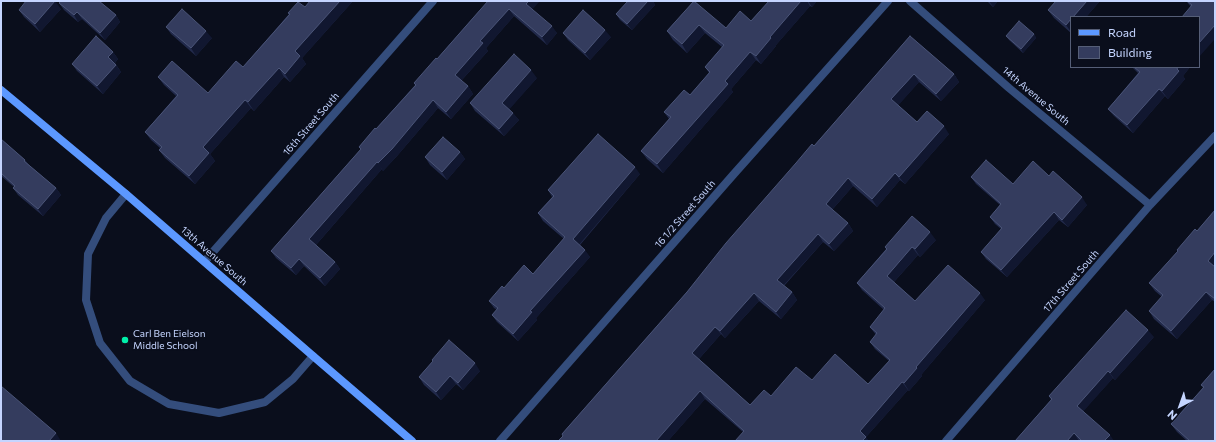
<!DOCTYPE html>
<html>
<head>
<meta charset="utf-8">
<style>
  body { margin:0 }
  #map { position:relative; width:1216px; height:442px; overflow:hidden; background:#0a0e1c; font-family:Commissioner,sans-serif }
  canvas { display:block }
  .frame { position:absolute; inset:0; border:2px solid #c5d5ff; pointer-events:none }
  .legend { position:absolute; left:1070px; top:16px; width:130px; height:52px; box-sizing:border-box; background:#0a0e1c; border:1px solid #555e77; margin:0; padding:5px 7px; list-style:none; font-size:12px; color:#c5d5ff }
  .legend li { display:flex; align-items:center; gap:8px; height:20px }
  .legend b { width:20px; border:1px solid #555e77 }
  .north { position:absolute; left:1160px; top:386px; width:40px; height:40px; -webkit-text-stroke:3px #0a0e1c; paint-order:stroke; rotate:221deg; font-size:11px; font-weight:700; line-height:16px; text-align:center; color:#c5d5ff }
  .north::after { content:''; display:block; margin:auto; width:14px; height:18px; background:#c5d5ff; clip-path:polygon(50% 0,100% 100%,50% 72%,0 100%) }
</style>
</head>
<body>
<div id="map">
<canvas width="1216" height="442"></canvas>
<div class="frame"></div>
<ul class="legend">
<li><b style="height:5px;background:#5c98ff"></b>Road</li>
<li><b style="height:11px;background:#343c5e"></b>Building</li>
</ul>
<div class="north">N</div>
</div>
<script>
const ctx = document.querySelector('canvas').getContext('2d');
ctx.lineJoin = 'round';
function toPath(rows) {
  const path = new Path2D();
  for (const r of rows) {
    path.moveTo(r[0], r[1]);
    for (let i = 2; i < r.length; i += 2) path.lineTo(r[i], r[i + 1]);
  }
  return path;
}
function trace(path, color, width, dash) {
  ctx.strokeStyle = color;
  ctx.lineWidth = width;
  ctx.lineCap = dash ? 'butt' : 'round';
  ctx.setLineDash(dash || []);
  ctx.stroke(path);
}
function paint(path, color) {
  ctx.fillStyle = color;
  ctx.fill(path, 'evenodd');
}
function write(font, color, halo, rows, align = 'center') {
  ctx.font = font + ' Commissioner,sans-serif';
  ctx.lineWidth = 3.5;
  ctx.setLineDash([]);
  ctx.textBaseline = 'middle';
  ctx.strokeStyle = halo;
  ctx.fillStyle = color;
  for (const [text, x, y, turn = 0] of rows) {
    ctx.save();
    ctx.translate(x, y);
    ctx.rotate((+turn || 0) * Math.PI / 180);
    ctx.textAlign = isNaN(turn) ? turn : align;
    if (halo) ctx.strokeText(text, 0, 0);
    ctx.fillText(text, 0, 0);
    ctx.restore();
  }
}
trace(toPath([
  [126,194,106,218,88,254,86,300,100,343,130,381,169,404,219,413,265,402,293,379,313,356]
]), '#344d7c', 8);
trace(toPath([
  [910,1,1009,88,1150,205],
  [205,261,433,1],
  [500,441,733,175,888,1],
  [946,441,1150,205,1215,136]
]), '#344d7c', 8);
trace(toPath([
  [1,90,126,194,313,356,412,441]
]), '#5c98ff', 8);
paint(toPath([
  [310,1,353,1,302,58,306,64,290,82,284,77,254,111,251,108,210,154,215,161,195,184,165,158,159,150,160,148,151,140,145,132,176,96,164,85,158,77,208,93,243,67,289,14,288,13,305,7],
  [488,1,533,10,557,33,547,45,514,16,486,48,488,51,461,81,468,86,473,94,451,119,438,108,397,156,383,171,382,169,316,245,335,262,340,269,325,286,304,266,296,275,276,258,271,251,361,149,359,147,376,129,415,85,414,83,437,59],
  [626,1,653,1,655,5,632,30,620,20,616,14,627,2],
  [694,1,726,28,751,21,769,1,817,1,812,7,810,6,776,45,776,46,761,64,756,60,731,89,733,92,663,173,647,159,641,151,669,119,664,112,690,95,709,73,705,67,722,47,705,33,687,53,673,40,667,31],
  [987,1,998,1,993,7],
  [1056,1,1100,1,1086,17,1071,17,1071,33,1054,18,1048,10],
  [1186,1,1215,1,1191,7],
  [59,3,116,15,120,22,105,40,82,19,78,22,64,10],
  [61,9,40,32,24,17,19,10],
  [166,27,212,38,196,56,171,34],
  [563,33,611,37,590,60,568,40],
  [1034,34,1036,38,1023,53,1009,40,1006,36],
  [910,36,954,74,959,82,941,101,919,82,898,105,917,122,949,134,905,184,900,180,877,207,853,186,832,210,848,223,853,231,834,251,823,242,784,286,792,292,797,300,781,319,759,301,725,338,721,334,699,359,750,405,771,396,812,380,868,384,889,361,875,349,870,342,876,335,870,327,884,310,862,290,857,283,886,249,885,247,936,240,920,257,918,255,894,282,915,301,985,300,921,375,922,376,909,391,908,390,866,437,743,432,705,399,668,441,558,441,563,436,562,434,687,292],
  [113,52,118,59,115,63,121,72,103,94,77,71,72,64],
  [1132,67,1190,67,1183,76,1185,79,1168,99,1165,96,1133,133,1114,116,1108,109,1138,73],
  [537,78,509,109,519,120,504,136,475,111,470,103],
  [1,139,25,160,29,165,56,188,61,195,43,216,18,195,13,188,14,187,1,176],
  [460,152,465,159,447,180,430,165,425,157],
  [640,174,580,245,590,257,536,318,537,320,518,341,497,322,492,315,497,310,494,308,489,301,533,274,564,239,543,221,538,213,552,197,548,190],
  [1049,176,1087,205,1068,227,1059,220,1007,277,986,259,981,252,1001,229,995,224,990,217,1000,205,976,184,971,177,1013,184],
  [1215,210,1215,302,1212,300,1177,339,1154,319,1149,311,1162,297,1155,291,1149,283,1178,251,1177,250,1197,231],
  [1154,337,1115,380,1113,378,1083,411,1114,441,1015,441,1051,400,1049,396],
  [432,360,480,371,463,390,456,384,441,400,424,385,419,377,433,361],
  [1215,369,1215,441,1187,441,1177,432,1171,424,1203,388,1201,385]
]), '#222a4b');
paint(toPath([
  [55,1,61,9,40,32,35,24],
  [340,1,353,1,302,58,306,64,290,82,285,74,295,51],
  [529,1,540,1,531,11,526,4],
  [648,1,653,1,655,5,632,30,627,24],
  [801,1,807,1,810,6,776,45,776,46,761,64,756,56,770,37],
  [808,1,817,1,812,7],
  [989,1,998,1,993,7],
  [1087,1,1100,1,1086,17,1073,17],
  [509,9,514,16,486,48,488,51,460,82,455,75,480,41],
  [77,12,82,19,78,22,74,15],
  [116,15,120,22,105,40,100,33],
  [1071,19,1071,32,1066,25],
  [699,25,705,33,687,53,682,44],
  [1215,25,1215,39,1199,57,1199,43],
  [552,26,557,33,547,45,542,37],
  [605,30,611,37,590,60,585,53],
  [206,31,212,38,196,56,191,48],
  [1034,34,1036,38,1023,53,1021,49],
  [113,52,118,59,113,65,108,57],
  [750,52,756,60,731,89,733,92,663,173,657,164,725,81],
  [116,65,121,72,103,94,97,86],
  [1178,67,1190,67,1183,76,1185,79,1168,99,1162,91],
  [279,68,284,77,254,111,248,102],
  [531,70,537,78,508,111,502,103],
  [914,74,919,82,897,107,891,99],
  [954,74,959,82,941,101,936,94],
  [468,86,473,94,451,119,446,112],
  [1159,89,1165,96,1133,133,1127,125],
  [245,100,251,108,210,154,215,161,195,184,189,176,203,147],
  [433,100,438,108,397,156,383,171,378,163],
  [513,113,519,120,504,136,499,129],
  [944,126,949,134,905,184,899,177],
  [460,152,465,159,447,180,442,172],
  [377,162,382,169,315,246,309,239],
  [635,167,640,174,578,246,573,239],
  [895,173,900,180,877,207,872,199],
  [848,178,853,186,831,211,826,204],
  [56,188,61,195,43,216,38,209],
  [1082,197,1087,205,1068,227,1062,220],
  [1054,212,1059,220,1007,277,1001,270],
  [848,223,853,231,834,251,829,244],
  [930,232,936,240,920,257,915,249],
  [818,234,823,242,782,287,777,280],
  [912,247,918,255,892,284,887,276],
  [585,250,590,257,536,318,537,320,518,341,513,334,530,311],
  [1215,252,1215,267,1208,261],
  [299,259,304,266,296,275,291,268],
  [335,262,340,269,325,286,320,278],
  [792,292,797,300,781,319,776,312],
  [1206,292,1212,300,1177,339,1171,331],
  [754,293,759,301,725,338,720,331],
  [980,293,985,300,921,375,922,376,909,391,904,383,916,367],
  [715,327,721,334,698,360,692,353],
  [1148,330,1154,337,1115,380,1110,373],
  [475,363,480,371,463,390,458,383],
  [1108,371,1113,378,1082,413,1077,406],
  [450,376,456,384,441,400,436,392],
  [902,382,908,390,866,437,869,441,862,441,860,431],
  [700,391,705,399,668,441,656,441],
  [56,433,61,441,49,441],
  [1074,433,1079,441,1067,441],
  [1110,435,1114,441,1104,441]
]), '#111730');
const building = toPath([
  [26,1,55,1,35,24,19,10,26,1],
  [61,1,99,1,116,15,100,33,77,12,74,15,59,3,61,1],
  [310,1,340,1,295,51,300,56,285,74,279,68,248,102,245,100,203,147,209,153,189,176,159,150,162,147,145,132,178,95,158,77,172,61,208,93,236,61,243,67,290,14,288,13,298,2,305,7,310,1],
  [488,1,529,1,526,4,552,26,542,37,509,9,480,41,483,43,455,75,468,86,446,112,433,100,392,149,378,163,377,162,309,239,335,262,320,278,299,259,291,268,271,251,361,149,359,147,375,128,376,129,416,85,414,83,436,58,437,59,488,1],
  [628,1,648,1,627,24,616,14,628,1],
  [694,1,726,28,740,11,751,21,769,1,801,1,770,37,771,38,756,56,750,52,725,81,728,84,657,164,641,151,671,117,664,112,684,90,690,95,710,72,705,67,724,45,699,25,682,44,667,31,694,1],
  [1056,1,1087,1,1073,17,1071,17,1071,19,1066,25,1048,10,1056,1],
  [1187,1,1215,1,1215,25,1199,43,1199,17,1182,17,1192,5,1187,1],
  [182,9,206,31,191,48,166,27,182,9],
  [583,10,605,30,585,53,563,33,583,10],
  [1019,21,1034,34,1021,49,1006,36,1019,21],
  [96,36,113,52,108,57,116,65,97,86,72,64,96,36],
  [910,36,954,74,936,94,914,74,891,99,917,122,927,111,944,126,899,177,895,173,872,199,848,178,826,204,848,223,829,244,818,234,777,280,792,292,776,312,754,293,720,331,715,327,692,353,750,405,764,390,771,396,796,367,812,380,835,354,868,384,890,360,870,342,877,333,870,327,885,308,857,283,887,249,885,247,912,216,930,232,915,249,912,247,887,276,915,301,948,265,980,293,916,367,917,368,904,383,902,382,860,431,866,437,862,441,735,441,744,431,700,391,656,441,558,441,563,436,562,434,687,292,726,243,796,163,812,144,814,146,910,36],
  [514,54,531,70,502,103,513,113,499,129,470,103,514,54],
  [1134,67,1178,67,1177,69,1179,71,1162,91,1159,89,1127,125,1108,109,1140,72,1134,67],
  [598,134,635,167,573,239,585,250,530,311,532,312,513,334,492,315,498,308,489,301,502,286,504,288,524,265,533,274,565,237,538,213,554,196,548,190,598,134],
  [443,137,460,152,442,172,425,157,443,137],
  [1,139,25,160,24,161,56,188,38,209,13,188,15,186,1,173,1,139],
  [986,160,1013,184,1033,161,1049,176,1053,171,1082,197,1062,220,1054,212,1001,270,981,252,1002,228,990,217,1001,204,971,177,986,160],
  [1215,210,1215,252,1208,261,1215,267,1215,299,1206,292,1171,331,1149,311,1163,295,1149,283,1178,251,1177,250,1195,229,1197,231,1215,210],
  [1126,310,1148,330,1110,373,1108,371,1077,406,1110,435,1104,441,1082,441,1074,433,1067,441,1015,441,1052,399,1049,396,1126,310],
  [449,340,475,363,458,383,450,376,436,392,419,377,433,361,432,360,449,340],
  [1215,369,1215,441,1190,441,1171,424,1204,387,1201,385,1215,369],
  [1,386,56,433,49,441,1,441,1,386]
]);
paint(building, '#343c5e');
trace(building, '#4a5477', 1);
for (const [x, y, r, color] of [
  [125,340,4,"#00f0aa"]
]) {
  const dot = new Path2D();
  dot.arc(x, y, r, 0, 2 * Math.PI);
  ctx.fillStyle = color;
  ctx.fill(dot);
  trace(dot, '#0a0e1c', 1.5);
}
write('10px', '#c5d5ff', '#0a0e1c', [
  ["14th Avenue South",1036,96,40],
  ["16th Street South",311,124,-49],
  ["16 1/2 Street South",685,214,-49],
  ["13th Avenue South",214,256,41],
  ["17th Street South",1071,281,-49]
]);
write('10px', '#c5d5ff', '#0a0e1c', [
  ["Carl Ben Eielson",133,334],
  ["Middle School",133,346]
], 'left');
</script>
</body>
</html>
